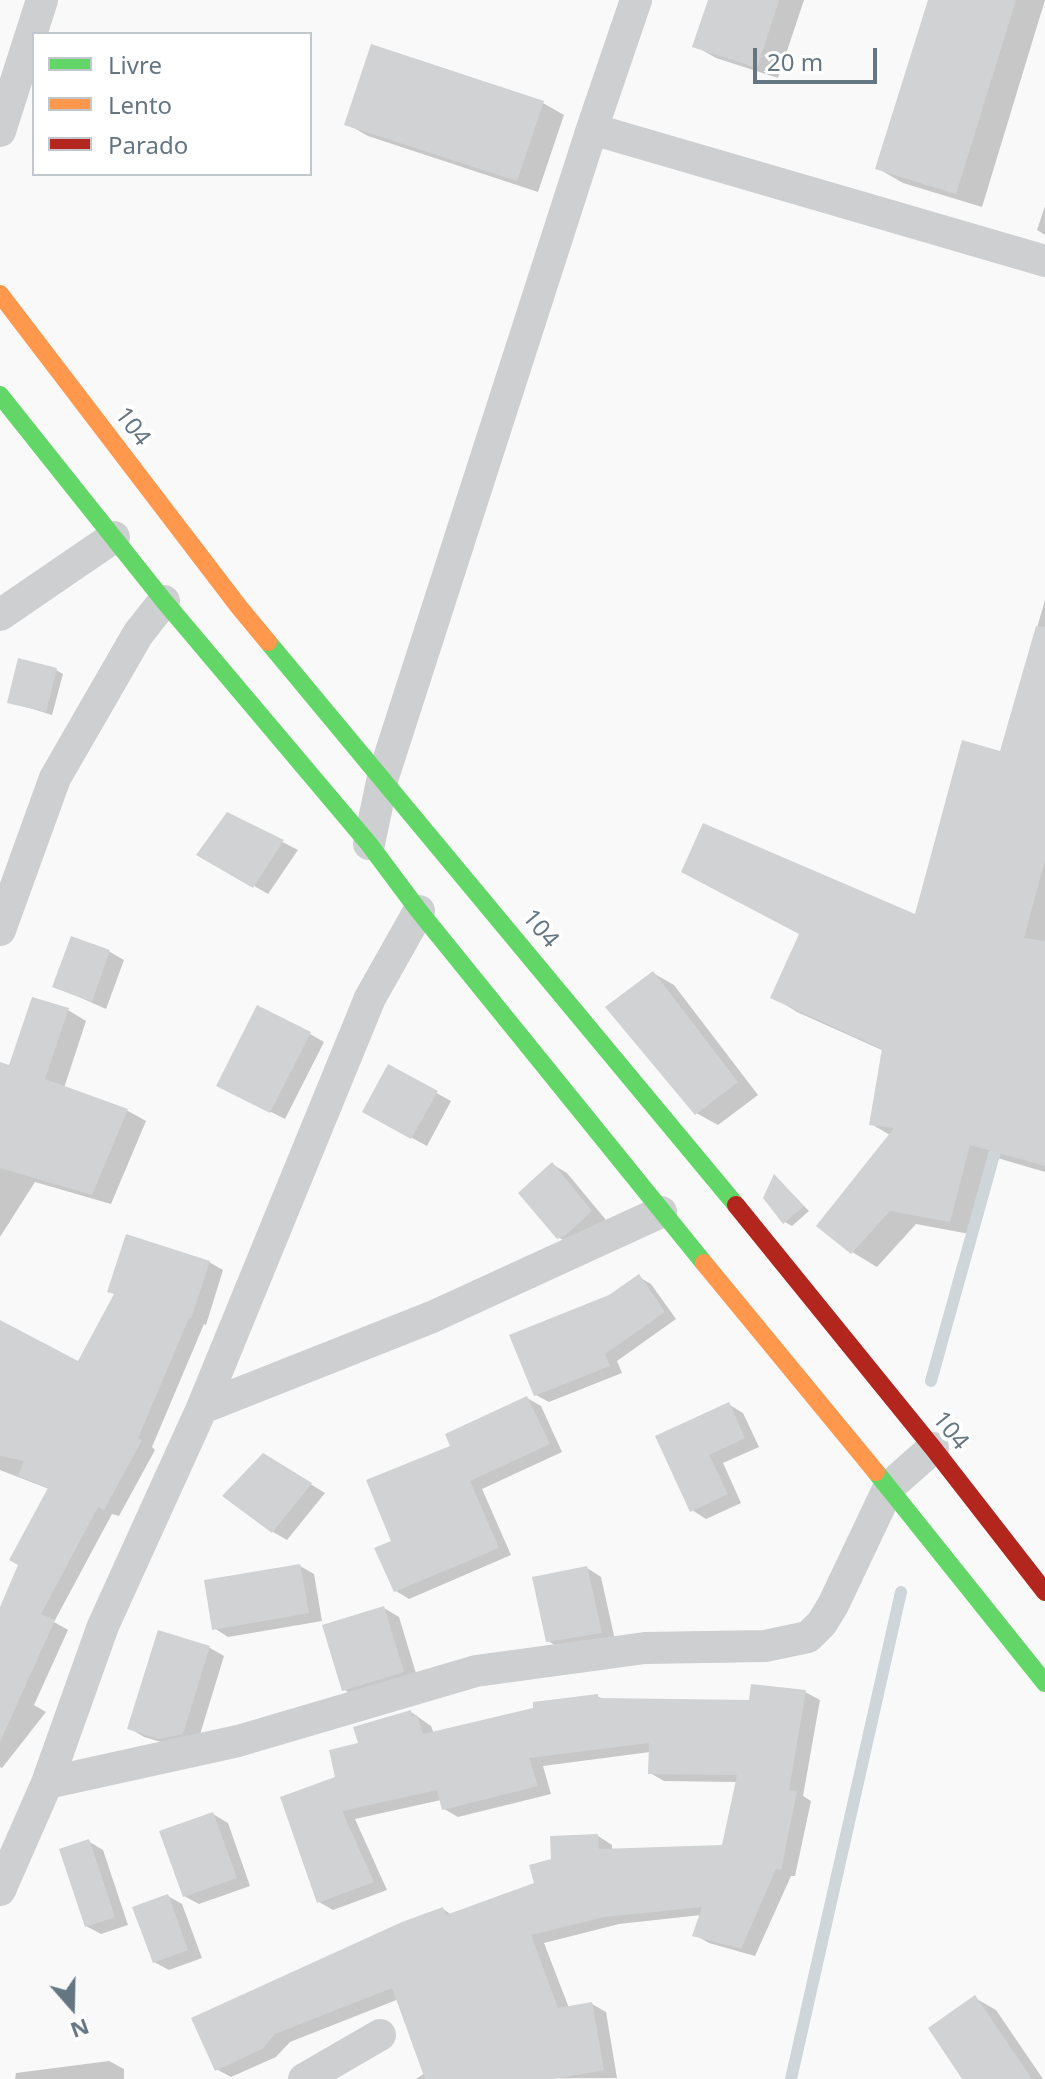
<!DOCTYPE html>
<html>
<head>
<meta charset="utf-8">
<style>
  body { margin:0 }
  #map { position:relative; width:1045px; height:2079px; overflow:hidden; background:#f9f9f9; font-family:"Noto Sans",sans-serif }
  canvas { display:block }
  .legend { position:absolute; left:32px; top:32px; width:280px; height:144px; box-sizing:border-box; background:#fff; border:2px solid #c1c8cd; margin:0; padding:10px 14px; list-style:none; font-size:24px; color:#657683 }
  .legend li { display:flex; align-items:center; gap:16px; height:40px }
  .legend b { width:40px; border:2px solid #c1c8cd }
  .north { position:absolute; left:32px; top:1967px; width:80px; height:80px; -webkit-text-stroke:6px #fff; paint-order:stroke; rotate:160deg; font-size:22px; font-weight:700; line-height:32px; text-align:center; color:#657683 }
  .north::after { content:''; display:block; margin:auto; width:28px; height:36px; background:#657683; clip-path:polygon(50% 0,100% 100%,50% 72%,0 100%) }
  .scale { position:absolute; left:753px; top:48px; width:124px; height:36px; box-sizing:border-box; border:4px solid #657683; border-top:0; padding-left:10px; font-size:24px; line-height:28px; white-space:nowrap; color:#657683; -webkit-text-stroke:6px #fff; paint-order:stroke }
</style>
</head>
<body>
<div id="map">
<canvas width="1045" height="2079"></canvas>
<ul class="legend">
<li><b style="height:10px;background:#63d668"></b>Livre</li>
<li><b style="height:10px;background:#ff974d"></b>Lento</li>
<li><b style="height:10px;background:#b3261e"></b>Parado</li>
</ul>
<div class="north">N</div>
<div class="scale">20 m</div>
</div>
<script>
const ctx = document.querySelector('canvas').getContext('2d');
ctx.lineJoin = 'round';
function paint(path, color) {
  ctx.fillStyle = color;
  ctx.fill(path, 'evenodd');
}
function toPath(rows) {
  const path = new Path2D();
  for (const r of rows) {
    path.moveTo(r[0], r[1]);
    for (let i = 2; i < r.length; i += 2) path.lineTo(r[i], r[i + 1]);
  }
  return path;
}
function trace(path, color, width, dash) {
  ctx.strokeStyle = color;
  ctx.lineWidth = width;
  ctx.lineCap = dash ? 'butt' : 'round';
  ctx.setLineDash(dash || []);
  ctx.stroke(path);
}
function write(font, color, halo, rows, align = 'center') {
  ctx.font = font + ' "Noto Sans",sans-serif';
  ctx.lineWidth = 8;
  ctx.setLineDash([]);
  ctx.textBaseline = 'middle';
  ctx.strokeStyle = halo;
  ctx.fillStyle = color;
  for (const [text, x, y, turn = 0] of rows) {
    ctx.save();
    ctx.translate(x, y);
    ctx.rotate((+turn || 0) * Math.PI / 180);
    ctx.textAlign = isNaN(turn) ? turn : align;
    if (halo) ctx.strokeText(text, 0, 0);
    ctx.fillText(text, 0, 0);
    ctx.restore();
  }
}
paint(toPath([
  [710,0,804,0,778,78,716,58,695,46],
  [930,0,1045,0,982,207,903,183,877,168],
  [543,103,564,115,538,192,368,136,347,124],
  [1045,206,1045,235,1037,230],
  [1045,600,1045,1172,994,1157,975,1235,916,1224,877,1267,852,1252,819,1226,890,1135,871,1124,884,1051,797,1012,773,997,916,917,1001,753],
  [56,670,63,674,52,715,10,702],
  [228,814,298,850,268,894,199,854],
  [72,938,110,952,124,960,106,1009,54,986],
  [653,973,674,985,758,1095,718,1125,696,1113],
  [68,1010,86,1021,64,1088,128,1111,146,1121,111,1204,35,1182,0,1237,0,1074,10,1068],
  [310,1034,324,1042,285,1119,233,1093],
  [389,1067,451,1101,427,1146,379,1120],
  [552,1164,567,1173,606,1220,581,1242,573,1246,558,1237],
  [775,1177,809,1211,792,1226,785,1222],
  [209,1262,223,1270,206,1325,204,1324,152,1447,155,1450,119,1516,112,1514,54,1622,68,1630,34,1705,46,1712,2,1768,0,1767,0,1612,49,1489,0,1470,0,1322,79,1363],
  [639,1277,651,1284,676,1319,617,1361,622,1373,549,1402,536,1395,610,1297],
  [527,1398,541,1406,562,1452,482,1489,511,1555,409,1599,396,1591,394,1542,453,1447],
  [728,1404,743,1413,759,1447,723,1463,741,1503,706,1519,692,1510,658,1437],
  [278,1464,325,1493,287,1540,273,1532],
  [300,1566,314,1574,322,1621,228,1637,214,1628],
  [587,1568,601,1577,615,1640,562,1649,548,1641],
  [384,1608,399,1617,418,1680,358,1698,343,1689],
  [159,1633,210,1648,224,1656,198,1741,175,1746,144,1737,129,1728],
  [805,1692,820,1700,803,1796,811,1801,795,1876,791,1876,755,1956,709,1943,695,1935,701,1915,619,1924,544,1943,569,2008,592,2004,606,2012,617,2078,416,2079,425,2073,399,1999,290,2042,276,2057,231,2077,216,2069,443,1909,452,1915,536,1884,553,1861,598,1836,612,1845,612,1850,723,1846,737,1782,664,1781,650,1773,650,1752,543,1766,551,1794,458,1817,444,1809,441,1800,355,1819,387,1890,333,1910,319,1902,337,1779,360,1745,411,1712,431,1726,434,1734,597,1696,605,1700,751,1702],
  [213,1814,228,1823,250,1886,199,1904,184,1896],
  [88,1841,103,1850,128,1925,101,1934,86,1926],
  [168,1896,182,1904,202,1958,169,1970,154,1962],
  [975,1998,996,2010,1043,2079,965,2079],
  [109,2061,124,2069,124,2079,15,2079,16,2073]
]), '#0003');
trace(toPath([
  [931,1381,999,1137],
  [791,2079,901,1592]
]), '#ced6d9', 12);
paint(toPath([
  [708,0,779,0,757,68,692,47],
  [928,0,1016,0,956,194,875,169],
  [371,44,544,101,517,181,344,125],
  [1036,626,1045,627,1045,860,1024,938,1045,941,1045,1166,970,1145,950,1222,890,1211,851,1254,816,1226,894,1128,869,1125,882,1049,770,998,799,934,681,872,703,823,915,914,962,740,1000,751],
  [18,658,57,668,46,712,7,703],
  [227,812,284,840,253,888,196,855],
  [71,936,110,950,92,1002,52,987],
  [653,971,738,1082,695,1115,605,1007],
  [32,997,69,1008,45,1079,128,1109,92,1195,0,1168,0,1062,9,1065],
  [257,1005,311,1032,270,1113,216,1086],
  [388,1064,438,1091,411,1139,362,1112],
  [552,1162,592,1211,566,1235,557,1239,518,1193],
  [774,1174,804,1206,783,1224,763,1198],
  [126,1234,210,1261,191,1319,189,1318,138,1438,142,1440,104,1510,98,1507,41,1614,55,1620,0,1742,0,1607,18,1565,9,1560,48,1488,18,1476,24,1461,0,1456,0,1320,78,1361,114,1294,107,1292],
  [639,1274,665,1312,605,1354,610,1366,534,1396,509,1335,609,1295],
  [527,1396,550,1444,470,1481,499,1548,394,1592,374,1548,391,1541,366,1480,450,1446,445,1434],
  [729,1402,745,1438,709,1455,728,1494,690,1512,655,1436],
  [263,1453,312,1483,272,1533,222,1496],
  [300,1564,309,1613,212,1630,204,1580],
  [587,1566,602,1633,546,1642,532,1577],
  [384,1606,404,1672,342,1691,322,1625],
  [158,1630,210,1646,183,1734,159,1739,127,1729],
  [751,1684,806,1690,789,1790,797,1791,781,1870,776,1869,741,1949,692,1936,702,1907,604,1917,531,1935,558,2008,592,2002,604,2070,553,2079,425,2079,392,1988,275,2034,262,2049,215,2071,191,2018,402,1922,443,1907,446,1915,534,1883,529,1865,551,1859,550,1836,598,1834,599,1849,722,1845,737,1775,648,1774,649,1743,529,1758,538,1786,442,1810,437,1790,342,1811,374,1882,317,1903,280,1797,335,1777,329,1750,358,1743,353,1727,411,1710,412,1716,417,1715,423,1734,533,1708,533,1702,598,1694,598,1698,749,1700],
  [213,1812,237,1878,183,1897,159,1831],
  [89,1839,115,1917,85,1927,59,1849],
  [168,1894,188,1950,153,1963,132,1907],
  [975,1995,1032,2079,962,2079,928,2028]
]), '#d0d2d3');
trace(toPath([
  [592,129,1045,261],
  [0,131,42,0],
  [0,615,114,537],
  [369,844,383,777,592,129,636,0],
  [0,930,55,778,138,634,164,601],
  [202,1408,432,1317,661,1212],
  [47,1783,238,1741,476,1671,645,1648,765,1646,808,1637,822,1623,833,1605,889,1487,933,1448],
  [0,1890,47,1783,103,1626,202,1408,370,998,419,911],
  [304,2079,380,2035]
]), '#cecfd0', 32);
trace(toPath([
  [0,395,164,601,369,844,419,911,704,1263],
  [268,642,736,1205],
  [876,1472,1045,1683]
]), '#63d668', 18);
trace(toPath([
  [0,294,239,607,268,642],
  [704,1263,876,1472]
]), '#ff974d', 18);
trace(toPath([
  [736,1205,933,1448,1045,1592]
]), '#b3261e', 18);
write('24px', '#657683', '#fff', [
  ["104",132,427,53],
  ["104",540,929,50],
  ["104",950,1431,51]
]);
</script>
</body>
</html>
